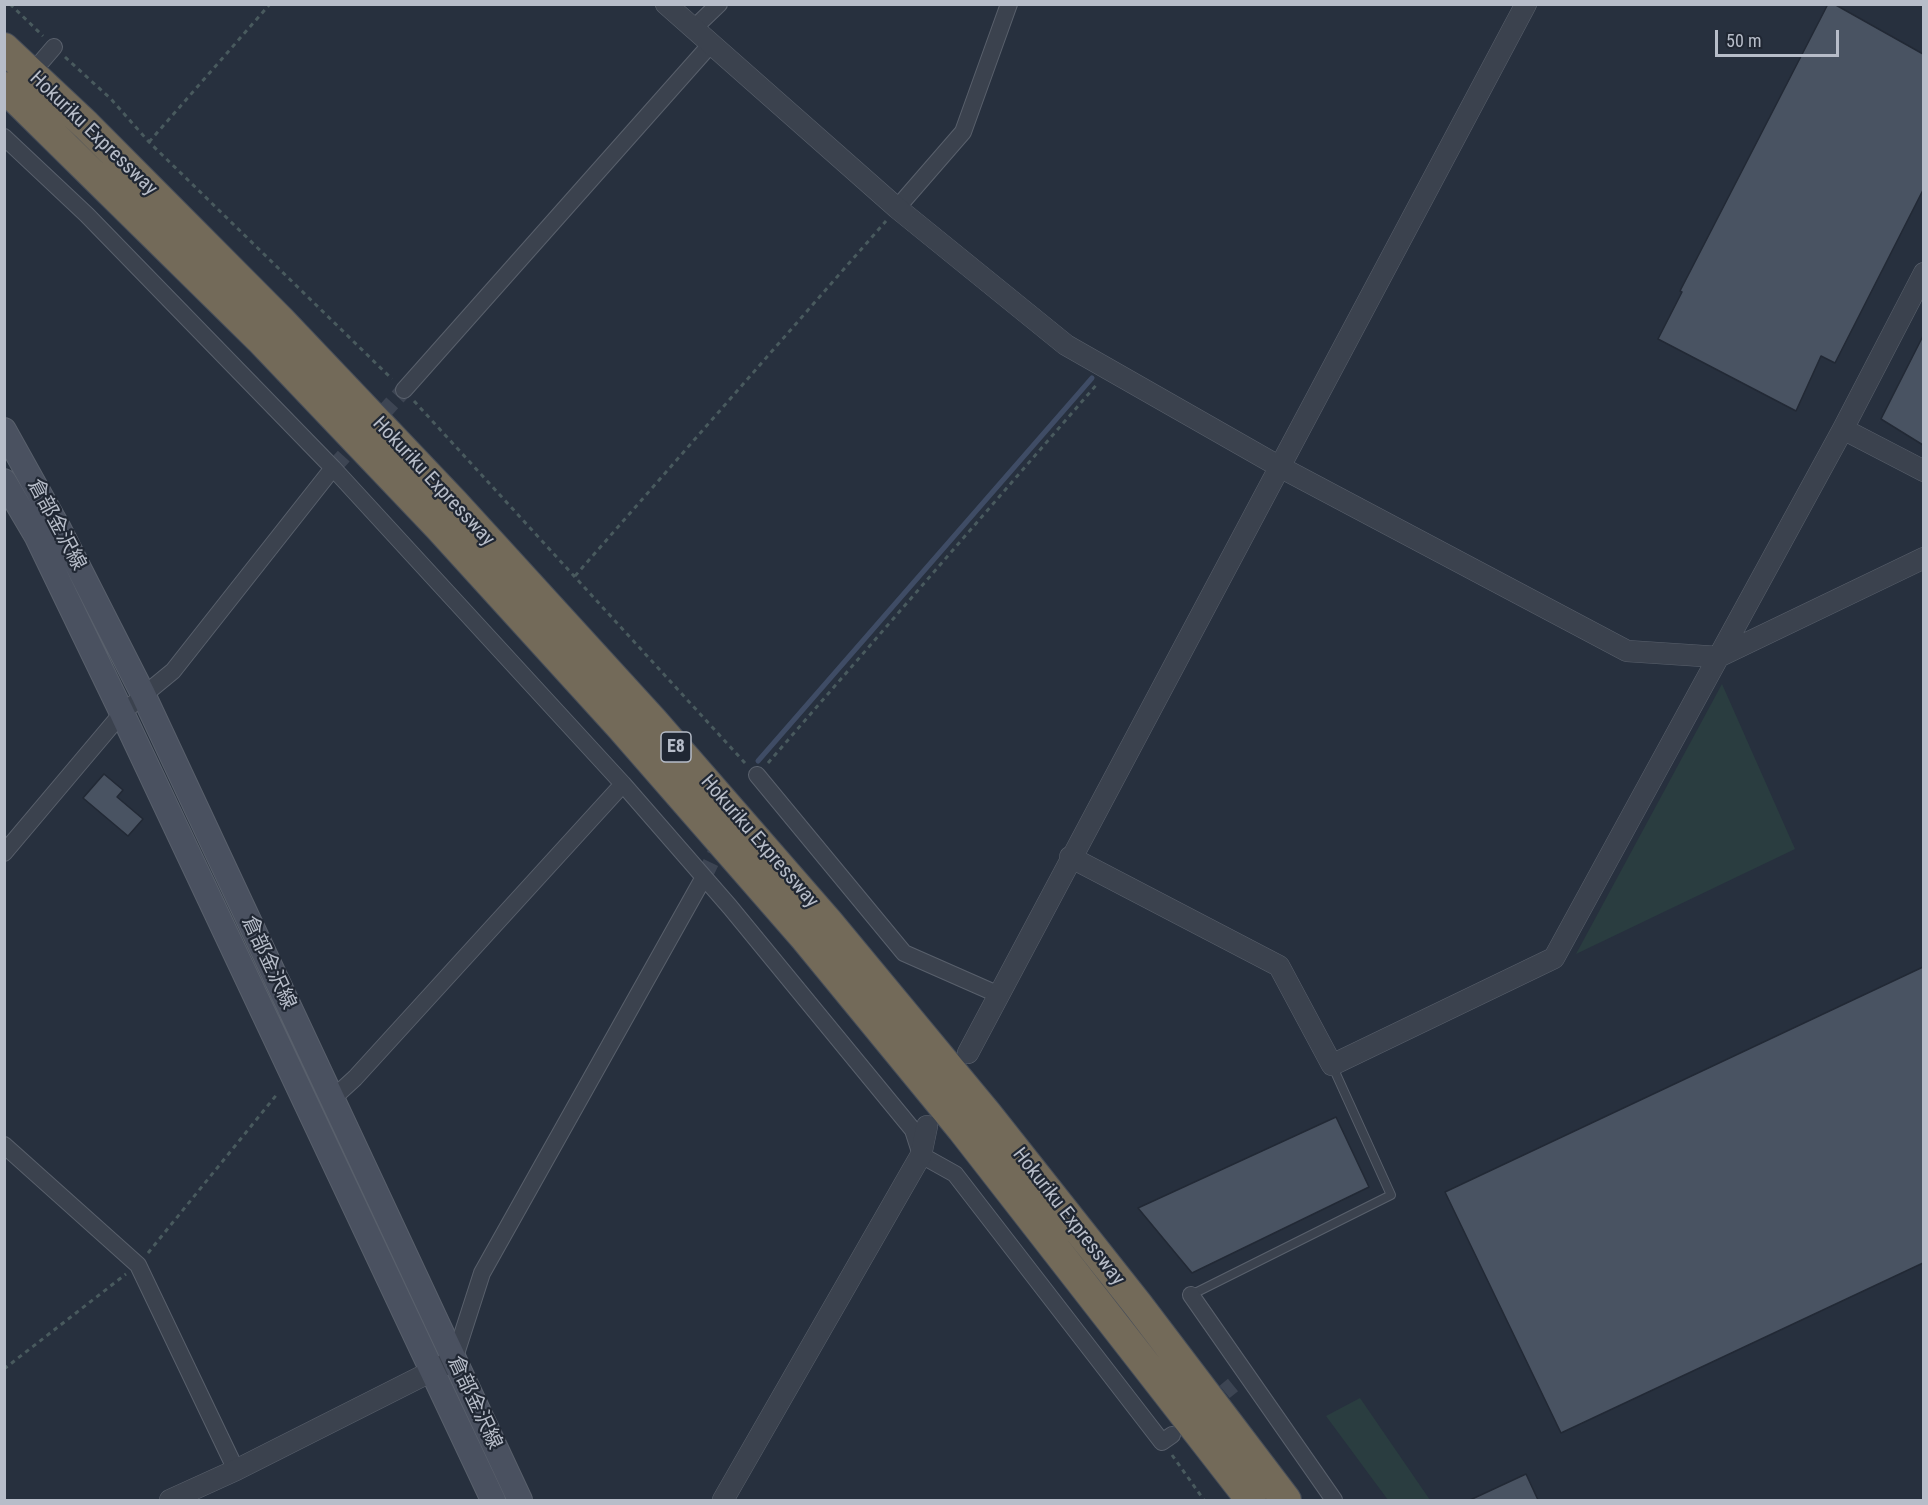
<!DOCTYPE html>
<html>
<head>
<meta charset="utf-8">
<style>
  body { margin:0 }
  #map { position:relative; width:1928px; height:1505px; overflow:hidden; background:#27303e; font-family:"Roboto Condensed",sans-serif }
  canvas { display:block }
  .frame { position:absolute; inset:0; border:6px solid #b7bdc9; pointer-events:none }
  .scale { position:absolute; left:1715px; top:30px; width:124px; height:27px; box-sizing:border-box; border:3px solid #b7bdc9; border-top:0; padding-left:8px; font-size:18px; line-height:21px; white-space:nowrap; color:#b7bdc9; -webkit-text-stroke:4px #202733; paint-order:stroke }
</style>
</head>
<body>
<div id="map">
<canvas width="1928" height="1505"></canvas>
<div class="frame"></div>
<div class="scale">50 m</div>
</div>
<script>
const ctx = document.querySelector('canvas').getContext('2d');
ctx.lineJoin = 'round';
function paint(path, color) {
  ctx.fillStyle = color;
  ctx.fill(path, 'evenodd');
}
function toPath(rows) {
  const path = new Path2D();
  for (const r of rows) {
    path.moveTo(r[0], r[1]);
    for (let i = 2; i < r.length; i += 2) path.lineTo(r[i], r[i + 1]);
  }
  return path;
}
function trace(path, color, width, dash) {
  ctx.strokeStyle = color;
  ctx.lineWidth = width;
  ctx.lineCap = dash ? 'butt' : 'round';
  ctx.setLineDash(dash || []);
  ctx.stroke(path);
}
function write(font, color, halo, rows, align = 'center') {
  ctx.font = font + ' "Roboto Condensed","Noto Sans JP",sans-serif';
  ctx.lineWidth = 4.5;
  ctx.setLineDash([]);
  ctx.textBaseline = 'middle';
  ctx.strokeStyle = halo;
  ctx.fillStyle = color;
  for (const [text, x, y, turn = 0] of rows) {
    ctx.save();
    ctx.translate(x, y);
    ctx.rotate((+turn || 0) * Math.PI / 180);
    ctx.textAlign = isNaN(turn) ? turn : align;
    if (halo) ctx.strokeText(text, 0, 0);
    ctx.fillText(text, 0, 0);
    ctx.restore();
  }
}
paint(toPath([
  [1722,684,1795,849,1576,954],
  [1360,1398,1430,1500,1388,1500,1326,1416]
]), '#2a3d40');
trace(toPath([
  [758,761,1092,378]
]), '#3f4c65', 5);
const building = toPath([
  [1828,4,1834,4,1923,54,1923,190,1835,363,1821,356,1796,411,1658,339,1682,292,1680,291,1828,4],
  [1923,336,1923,445,1881,419,1923,336],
  [104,774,123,790,117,797,143,819,128,836,83,798,104,774],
  [1923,967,1923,1263,1561,1433,1445,1192,1923,967],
  [1336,1117,1369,1187,1192,1273,1138,1208,1336,1117],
  [1526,1474,1538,1500,1470,1500,1526,1474]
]);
paint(building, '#495362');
trace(building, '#222935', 1.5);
trace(toPath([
  [333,468,404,390],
  [704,877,723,837],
  [1206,1407,1233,1385]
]), '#3d4553', 16, [16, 8]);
const service = toPath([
  [1191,1295,1391,1195,1332,1065]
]);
const minor = toPath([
  [693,29,719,4],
  [42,61,54,47],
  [4,137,87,215,333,468,623,784,730,907,913,1130,921,1155,955,1174,1162,1442,1172,1435],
  [897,208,963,132,1009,4],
  [404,390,711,44],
  [757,775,904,953,997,994],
  [4,853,122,713,173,671,333,468],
  [331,1100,355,1078,623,784],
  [4,1145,138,1265,236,1470],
  [1191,1295,1334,1500],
  [454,1360,482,1273,704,877]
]);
const tertiary = toPath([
  [666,4,897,208,1066,345,1280,467,1627,651,1718,657,1924,558],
  [1843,429,1924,471],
  [1070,857,1279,966,1332,1065,1554,958,1843,429,1924,273],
  [968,1053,1526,4],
  [170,1500,236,1470,446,1364],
  [723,1500,921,1155,927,1126]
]);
const secondary = toPath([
  [4,430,58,527,143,694,520,1500],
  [4,481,37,537,122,713,493,1500]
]);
const motorway = toPath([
  [4,48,86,125,281,321,454,503,653,721,828,922,987,1114,1138,1305,1286,1500],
  [4,87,260,339,439,527,621,727,806,939,962,1129,1251,1500]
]);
trace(service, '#59606c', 10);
trace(minor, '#59606c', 18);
trace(tertiary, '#59606c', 22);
trace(secondary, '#59606c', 26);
trace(motorway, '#464d59', 32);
trace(toPath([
  [10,4,43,36],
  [65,57,111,99,149,142,392,379],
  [149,142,270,4],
  [414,401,745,763],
  [575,576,886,221],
  [768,763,1098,383],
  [148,1253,278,1093],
  [4,1369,126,1274],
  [1172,1455,1204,1500]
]), '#495a5e', 3, [4.5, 4.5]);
trace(service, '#3b424e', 8);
trace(minor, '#3b424e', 16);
trace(tertiary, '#3b424e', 21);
trace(secondary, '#4a5160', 24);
trace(motorway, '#736a59', 30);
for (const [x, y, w] of [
  [676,747,30]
]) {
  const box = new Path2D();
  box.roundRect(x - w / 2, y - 15, w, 30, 4.5);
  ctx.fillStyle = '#202733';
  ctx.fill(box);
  trace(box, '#b7bdc9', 1.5);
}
write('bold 18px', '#b7bdc9', null, [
  ["E8",676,747]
]);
write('20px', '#b7bdc9', '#202733', [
  ["Hokuriku Expressway",93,134,44],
  ["Hokuriku Expressway",433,482,47],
  ["倉部金沢線",56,525,62],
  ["Hokuriku Expressway",759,842,49],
  ["倉部金沢線",268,963,65],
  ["Hokuriku Expressway",1068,1217,52],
  ["倉部金沢線",474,1403,65]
]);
</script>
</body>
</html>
